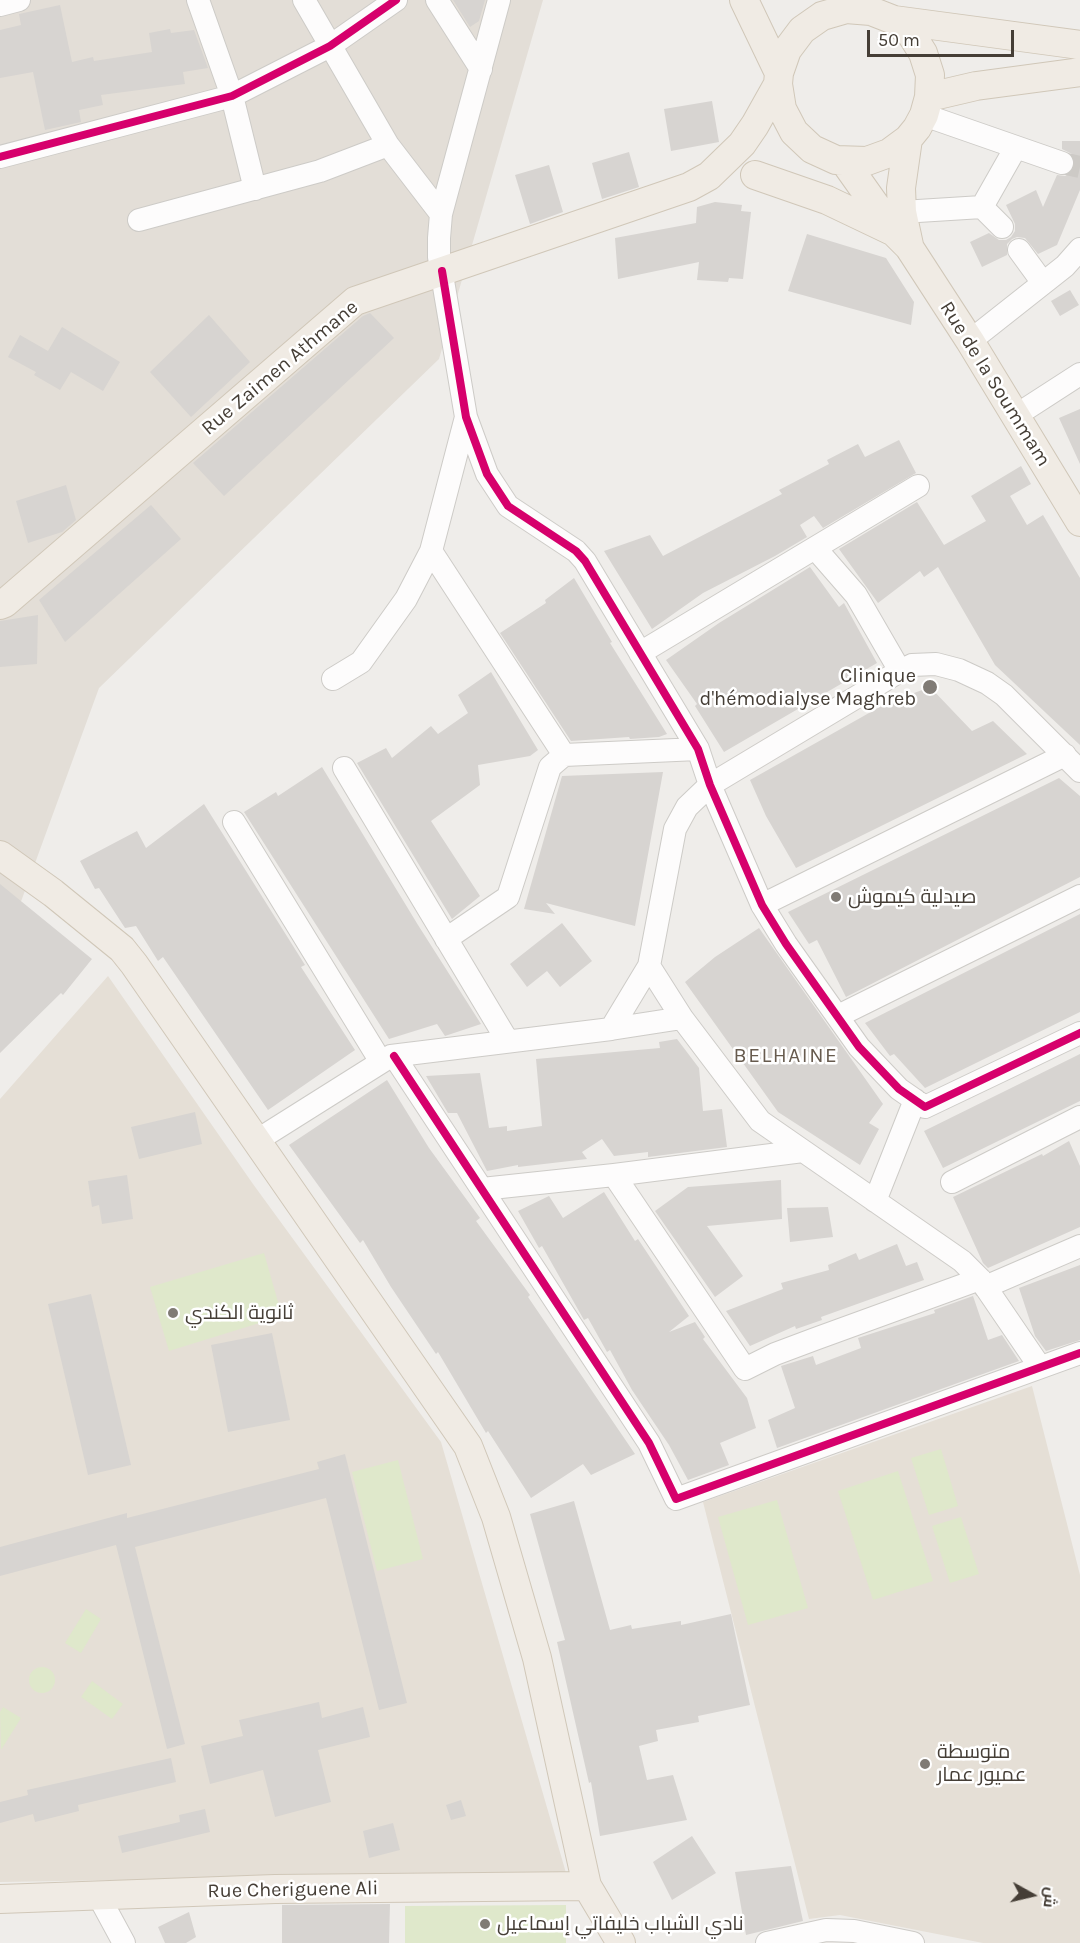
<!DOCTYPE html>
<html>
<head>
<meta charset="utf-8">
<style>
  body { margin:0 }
  #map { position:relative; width:1080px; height:1943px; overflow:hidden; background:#efedea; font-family:Karla,Cairo,sans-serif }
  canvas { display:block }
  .north { position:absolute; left:1002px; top:1865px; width:60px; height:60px; -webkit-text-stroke:4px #fff; paint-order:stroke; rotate:98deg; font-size:16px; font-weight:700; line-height:24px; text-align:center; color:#453e36 }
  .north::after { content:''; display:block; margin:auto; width:21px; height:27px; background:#453e36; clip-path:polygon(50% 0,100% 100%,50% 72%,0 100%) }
  .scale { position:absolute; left:867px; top:30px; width:147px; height:27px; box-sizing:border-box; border:3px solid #453e36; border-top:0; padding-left:8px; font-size:18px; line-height:21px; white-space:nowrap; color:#453e36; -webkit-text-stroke:4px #fff; paint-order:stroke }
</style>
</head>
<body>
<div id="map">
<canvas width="1080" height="1943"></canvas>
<div class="north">ش</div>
<div class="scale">50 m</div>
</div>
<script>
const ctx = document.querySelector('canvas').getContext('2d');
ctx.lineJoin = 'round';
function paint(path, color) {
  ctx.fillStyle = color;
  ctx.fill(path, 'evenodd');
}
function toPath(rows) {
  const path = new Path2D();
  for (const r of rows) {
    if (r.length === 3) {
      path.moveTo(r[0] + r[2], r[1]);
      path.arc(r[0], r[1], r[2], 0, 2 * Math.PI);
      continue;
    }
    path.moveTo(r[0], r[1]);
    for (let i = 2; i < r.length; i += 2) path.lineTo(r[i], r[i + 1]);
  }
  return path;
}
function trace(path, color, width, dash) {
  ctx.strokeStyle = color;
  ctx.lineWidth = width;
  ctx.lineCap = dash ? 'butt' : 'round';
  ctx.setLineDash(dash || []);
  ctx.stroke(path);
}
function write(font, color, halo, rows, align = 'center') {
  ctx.font = font + ' Karla,Cairo,sans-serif';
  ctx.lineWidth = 5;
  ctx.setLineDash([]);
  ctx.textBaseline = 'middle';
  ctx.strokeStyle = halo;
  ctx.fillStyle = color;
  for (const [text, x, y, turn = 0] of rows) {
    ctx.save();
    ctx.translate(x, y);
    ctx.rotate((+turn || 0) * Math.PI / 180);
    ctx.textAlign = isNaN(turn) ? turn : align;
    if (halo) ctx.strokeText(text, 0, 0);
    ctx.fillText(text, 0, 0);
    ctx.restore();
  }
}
paint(toPath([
  [0,0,543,0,439,359,99,688,0,959]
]), '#e3ded7');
paint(toPath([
  [108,976,253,1184,441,1442,566,1873,0,1882,0,1099],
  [1032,1386,1080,1575,1080,1943,983,1943,840,1915,809,1919,703,1502]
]), '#e5dfd6');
paint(toPath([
  [264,1253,282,1316,169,1351,150,1287],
  [941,1449,958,1506,929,1515,911,1458],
  [398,1460,423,1559,377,1571,352,1472],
  [898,1471,933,1581,873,1600,838,1491],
  [777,1500,808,1608,748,1625,718,1517],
  [961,1517,979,1574,950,1583,932,1526],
  [86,1609,101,1619,81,1653,65,1643],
  [42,1680,13],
  [92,1681,123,1704,112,1719,81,1697],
  [3,1707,21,1718,1,1750,0,1712],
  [566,1905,566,1943,405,1943,405,1906]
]), '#dfe8cb');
paint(toPath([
  [453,0,485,0,479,21,470,27],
  [60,5,72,62,93,57,94,61,152,52,149,33,170,29,171,33,194,30,208,68,183,72,185,84,101,95,103,105,79,110,81,122,45,130,33,72,0,78,0,30,21,25,19,14],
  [712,101,719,142,671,151,664,109],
  [1062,141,1080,141,1080,190,1057,245,1038,254,1025,238,1017,237,1012,239,1007,244,1007,255,982,267,970,242,989,233,999,240,1006,240,1011,237,1015,231,1015,224,1006,205,1036,190,1043,207,1057,175,1065,176,1071,173,1074,168,1075,160,1072,154,1062,149],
  [629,152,639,187,602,199,592,163],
  [549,165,563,212,530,224,515,175],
  [715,202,742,205,741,211,751,212,743,279,729,278,728,282,697,280,699,262,618,279,615,238,696,223,697,207],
  [807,234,886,258,914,302,911,325,788,291],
  [1070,290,1079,305,1060,316,1051,301],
  [370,313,394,338,224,496,193,463,363,316],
  [209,315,250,362,191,417,150,372],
  [62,327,120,362,103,391,71,372,60,390,34,375,36,372,8,357,20,335,48,351],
  [1080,409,1080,464,1059,418],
  [899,440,916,473,823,528,814,516,800,525,807,537,775,556,703,593,652,629,604,551,650,535,663,556,782,494,779,490,829,464,827,460,858,444,865,457],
  [1021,466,1031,484,1010,496,1027,525,1043,515,1080,578,1080,745,995,665,938,567,924,577,920,571,878,603,839,549,917,502,944,545,986,521,971,496],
  [66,485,76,520,62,532,28,543,16,501],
  [151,505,181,539,65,642,39,600],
  [810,567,839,607,844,603,877,663,724,752,695,706,697,704,666,660,719,623],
  [574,578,612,642,610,643,667,734,659,737,630,739,629,737,571,741,500,633,546,603,545,600],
  [38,615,37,664,0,667,0,621],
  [491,672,538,750,530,756,478,765,480,785,431,821,480,896,452,919,357,763,386,748,392,758,431,726,438,734,468,713,458,695],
  [930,687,972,731,993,721,1027,754,796,868,766,816,750,780,885,704],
  [322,767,418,925,481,1024,445,1036,437,1024,389,1039,244,812,276,792,278,796],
  [663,772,635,926,546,903,555,914,524,909,562,776],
  [1059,778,1080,796,1080,877,846,997,817,940,809,944,788,912],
  [204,804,305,965,301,967,355,1050,268,1110,163,957,158,961,136,926,125,928,99,888,95,889,80,861,137,831,146,848],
  [0,884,92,959,63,995,61,993,0,1053],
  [1080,914,1080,1012,925,1088,894,1054,890,1056,865,1023],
  [562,923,592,961,560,987,547,971,527,987,510,964],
  [759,928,883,1104,869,1123,879,1129,860,1165,778,1112,685,982,715,957],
  [677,1039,699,1068,703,1111,722,1109,727,1147,648,1157,648,1152,614,1156,602,1139,582,1152,587,1159,518,1167,518,1165,487,1171,457,1113,448,1113,426,1076,480,1073,489,1128,507,1126,507,1131,542,1126,536,1059,660,1048,659,1042],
  [1080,1054,1080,1101,943,1168,924,1131],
  [387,1080,429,1148,480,1218,476,1221,530,1295,528,1297,635,1454,591,1475,583,1464,531,1498,488,1431,486,1433,438,1352,436,1354,391,1287,363,1240,360,1243,289,1145],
  [195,1112,202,1144,139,1159,131,1127],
  [1069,1141,1080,1166,1080,1227,988,1268,983,1263,953,1197,1042,1154,1043,1156],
  [127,1175,133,1219,102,1224,99,1205,92,1207,88,1181],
  [781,1180,782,1219,707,1226,743,1276,715,1297,655,1211,688,1187],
  [604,1192,635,1241,638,1239,689,1316,669,1332,695,1322,705,1337,703,1339,747,1398,756,1428,720,1443,729,1465,688,1480,669,1445,632,1390,610,1350,607,1352,588,1318,584,1320,542,1246,539,1248,518,1211,549,1196,563,1218],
  [828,1207,833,1237,790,1242,787,1208],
  [897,1244,906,1266,917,1262,924,1280,821,1317,822,1320,796,1329,795,1326,750,1346,726,1311,783,1289,781,1283,829,1270,828,1265,856,1253,859,1260],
  [1080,1265,1080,1340,1046,1351,1035,1336,1019,1288],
  [91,1294,131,1465,88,1475,48,1304],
  [973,1296,988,1340,1002,1335,1019,1361,777,1448,768,1420,795,1408,781,1366,813,1356,816,1365,861,1348,858,1338,935,1313,934,1310],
  [272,1333,290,1420,228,1432,211,1345],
  [345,1454,407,1703,379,1710,326,1498,135,1547,185,1744,167,1749,116,1545,0,1576,0,1547,127,1513,127,1518,319,1469,317,1462],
  [574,1501,610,1630,631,1625,632,1629,681,1621,681,1625,731,1614,750,1705,698,1716,699,1722,656,1730,658,1741,639,1746,647,1780,673,1775,687,1820,600,1836,591,1782,589,1783,557,1642,565,1640,530,1514],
  [319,1702,322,1718,363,1707,370,1737,318,1750,331,1802,275,1817,263,1770,210,1784,201,1746,243,1736,239,1720],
  [171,1758,176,1782,78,1805,79,1811,35,1822,33,1814,0,1823,0,1802,28,1795,27,1790],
  [461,1800,466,1816,451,1820,446,1805],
  [205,1809,210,1832,122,1853,118,1836,180,1822,179,1815],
  [393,1823,400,1850,369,1858,363,1831],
  [692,1836,716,1873,672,1900,653,1862],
  [791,1866,803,1921,746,1935,735,1872],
  [390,1904,389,1943,282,1943,282,1905],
  [189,1912,196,1937,186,1943,165,1943,158,1927]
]), '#d7d4d1');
trace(toPath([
  [1062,163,1080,167]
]), '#cdcac6', 22, [22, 11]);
const minor = toPath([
  [198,0,232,96,255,189],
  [304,0,388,145,441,214],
  [437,0,481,69],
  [499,0,441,214,439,238,439,257,466,417,487,474,508,506,576,551,585,561,698,749,710,785,762,905,786,944,859,1047,899,1089,925,1107,1080,1033],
  [0,5,19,0],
  [924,115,1062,163],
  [0,157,232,96,330,46,396,0],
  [982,207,1016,147],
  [902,212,982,207,1002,227],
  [139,220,320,171,388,145],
  [1019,250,1043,283],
  [970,341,1065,266,1080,249],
  [1015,416,1080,374],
  [815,548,856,595,900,671],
  [431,551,564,755],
  [640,653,918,486],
  [333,679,361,662,406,599,431,551,466,417],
  [344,768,507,1040],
  [234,822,381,1062],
  [762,905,1065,755],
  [446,939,508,897,550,767,564,755,698,749],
  [649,966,682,1018,760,1121,962,1261,980,1279,1040,1367],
  [838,1016,1080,896],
  [611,1029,649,966,675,829,687,807,710,785,900,671,912,665,936,664,959,670,987,683,1004,695,1080,771],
  [394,1056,649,1443,676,1499,1080,1353],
  [256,1141,391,1056,611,1029,682,1018],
  [614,1175,745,1369,775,1354,815,1339,980,1279],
  [952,1182,1080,1117],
  [482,1189,614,1175,803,1151],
  [875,1201,915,1100],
  [985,1287,1080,1246],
  [98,1895,124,1943],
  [767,1943,826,1930,854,1931,913,1943]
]);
const major = toPath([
  [744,0,779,73],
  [894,20,911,34,923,53,930,75,929,97,924,115,917,128,908,139,889,153,867,161,836,160,812,149,794,132,782,109,778,84,779,73,787,50,802,30,822,16,846,9,871,11,894,20,1080,45],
  [929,97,976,86,1080,72],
  [908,139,901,188,902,212,909,245],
  [844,161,895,233,909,247,970,341,1080,522],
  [755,175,827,200,892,231],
  [0,605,5,603,355,301,689,187,709,176,742,144,755,125,778,84],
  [0,855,53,893,122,949,134,964,468,1446,496,1517,537,1658,587,1886,621,1943],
  [0,1899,275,1889,587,1886]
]);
trace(minor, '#cdcbc7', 24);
trace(major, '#d0c7b8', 30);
trace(minor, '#fdfcfc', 22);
trace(major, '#f0ebe4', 28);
trace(toPath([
  [0,157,232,96,330,46,396,0],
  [442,271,466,417,487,474,508,506,576,551,585,561,698,749,710,785,762,905,786,944,859,1047,899,1089,925,1107,1080,1033],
  [394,1056,649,1443,676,1499,1080,1353]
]), '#d6006c', 8);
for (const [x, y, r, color] of [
  [930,687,8,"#807b75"],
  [836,897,6,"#807b75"],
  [173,1313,6,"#807b75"],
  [925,1764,6,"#807b75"],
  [485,1924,6,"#807b75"]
]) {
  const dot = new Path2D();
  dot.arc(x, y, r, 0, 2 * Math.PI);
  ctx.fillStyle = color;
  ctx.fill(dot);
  trace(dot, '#fff', 2);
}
write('20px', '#453e36', '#fff', [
  ["Rue Zaimen Athmane",280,368,-40],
  ["Rue de la Soummam",995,384,58],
  ["Rue Cheriguene Ali",293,1890,-1]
]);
write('20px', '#453e36', '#fff', [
  ["Clinique",916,676,"right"],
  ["d'hémodialyse Maghreb",916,699,"right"],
  ["صيدلية كيموش",848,897],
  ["ثانوية الكندي",185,1313],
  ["متوسطة",937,1752],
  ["عميور عمار",937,1775],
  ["نادي الشباب خليفاتي إسماعيل",497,1924]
], 'left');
ctx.letterSpacing = '1.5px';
write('21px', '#675b4e', '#fff', [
  ["BELHAINE",786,1056]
]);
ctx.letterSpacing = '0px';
</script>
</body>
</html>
